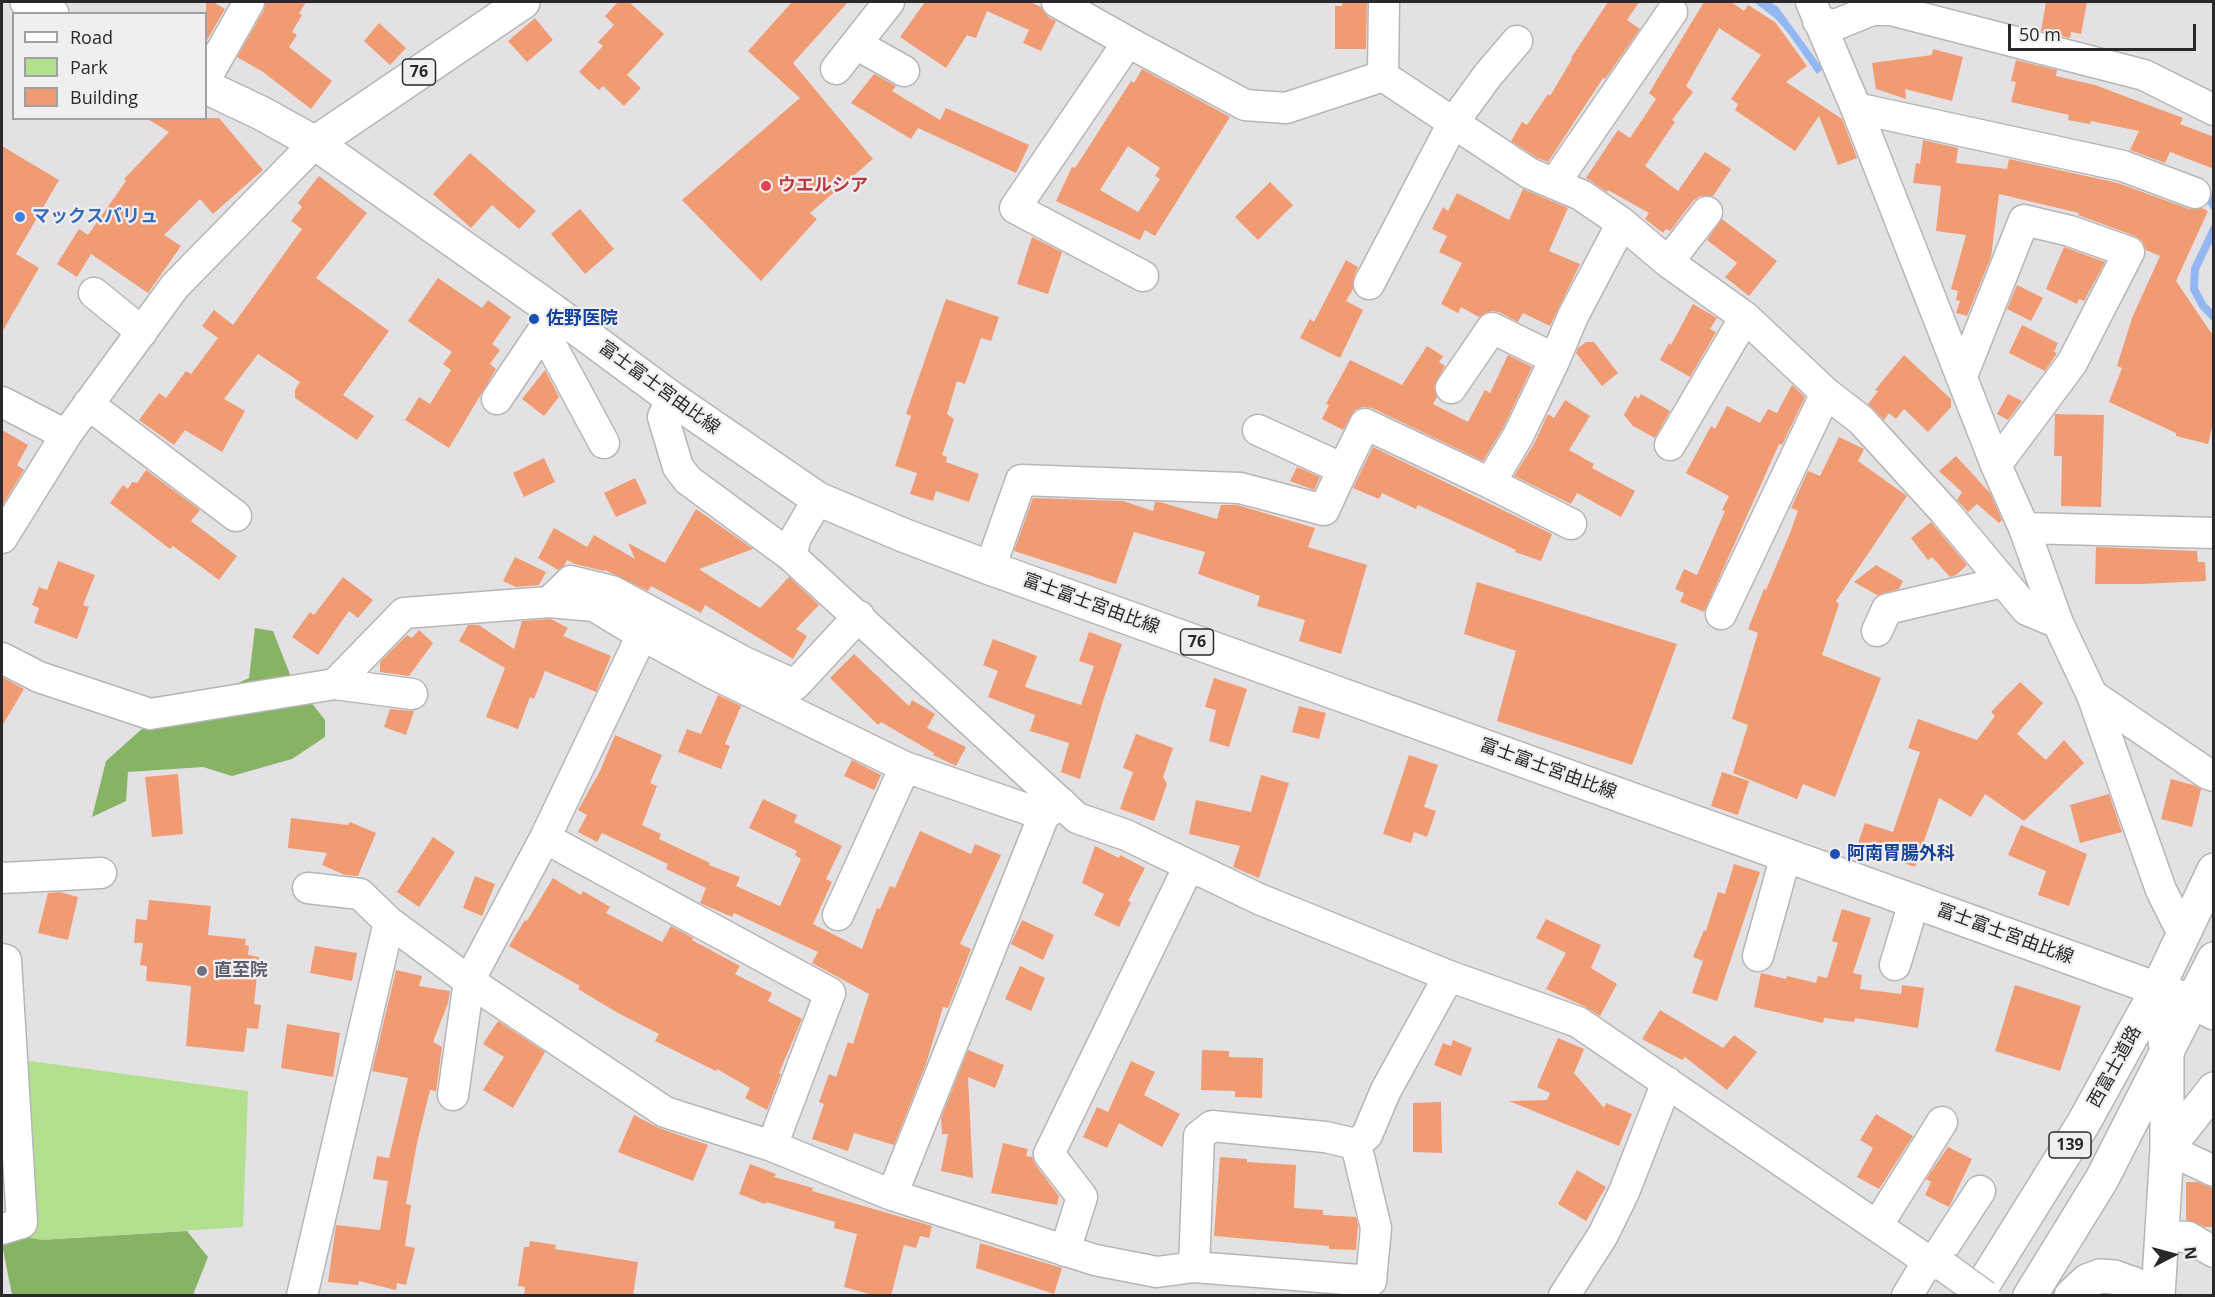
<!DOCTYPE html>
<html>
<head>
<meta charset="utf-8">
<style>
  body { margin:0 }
  #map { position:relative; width:2215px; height:1297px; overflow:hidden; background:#e4e1e4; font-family:"Open Sans",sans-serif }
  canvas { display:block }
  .frame { position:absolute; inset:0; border:3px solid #2a282a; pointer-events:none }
  .legend { position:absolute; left:12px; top:12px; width:195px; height:108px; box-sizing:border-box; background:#f1eef2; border:2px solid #a19fa2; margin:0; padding:8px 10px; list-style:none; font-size:18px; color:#2a282a }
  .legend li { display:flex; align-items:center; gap:12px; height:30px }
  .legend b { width:30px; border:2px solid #a19fa2 }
  .north { position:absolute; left:2143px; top:1225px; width:60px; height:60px; -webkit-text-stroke:4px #f1eef2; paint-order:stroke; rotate:84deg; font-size:16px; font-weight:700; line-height:24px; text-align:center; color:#2a282a }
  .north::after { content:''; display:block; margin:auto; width:21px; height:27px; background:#2a282a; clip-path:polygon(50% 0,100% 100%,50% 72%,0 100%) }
  .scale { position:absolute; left:2008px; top:24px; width:188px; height:27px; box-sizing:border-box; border:3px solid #2a282a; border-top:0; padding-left:8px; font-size:18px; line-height:21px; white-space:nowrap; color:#2a282a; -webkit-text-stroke:4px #f1eef2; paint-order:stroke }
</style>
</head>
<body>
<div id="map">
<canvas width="2215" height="1297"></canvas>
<div class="frame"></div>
<ul class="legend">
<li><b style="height:8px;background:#fff"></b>Road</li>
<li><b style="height:16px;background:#b2e08f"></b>Park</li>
<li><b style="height:16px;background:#f19b72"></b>Building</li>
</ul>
<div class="north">N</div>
<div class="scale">50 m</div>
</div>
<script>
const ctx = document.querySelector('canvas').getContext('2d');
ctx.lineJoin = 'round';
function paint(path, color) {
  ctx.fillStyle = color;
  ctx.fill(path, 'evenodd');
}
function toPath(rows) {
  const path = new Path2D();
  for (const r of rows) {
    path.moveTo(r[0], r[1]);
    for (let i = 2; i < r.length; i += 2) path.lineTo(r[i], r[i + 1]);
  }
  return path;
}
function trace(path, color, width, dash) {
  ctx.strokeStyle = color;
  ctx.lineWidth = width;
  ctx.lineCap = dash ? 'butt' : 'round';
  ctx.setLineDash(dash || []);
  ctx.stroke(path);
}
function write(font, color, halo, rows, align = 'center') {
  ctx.font = font + ' "Open Sans","Noto Sans JP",sans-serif';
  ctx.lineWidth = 4.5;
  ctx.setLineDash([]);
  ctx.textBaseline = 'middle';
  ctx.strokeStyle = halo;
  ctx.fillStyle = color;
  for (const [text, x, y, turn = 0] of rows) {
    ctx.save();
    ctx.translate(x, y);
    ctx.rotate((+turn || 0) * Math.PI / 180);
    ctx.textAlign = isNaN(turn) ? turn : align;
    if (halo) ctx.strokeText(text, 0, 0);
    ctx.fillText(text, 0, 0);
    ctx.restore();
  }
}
paint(toPath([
  [23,1060,248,1091,243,1227,27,1241]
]), '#b2e08f');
paint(toPath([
  [255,628,273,631,291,677,325,720,325,737,292,759,232,776,203,767,128,772,126,801,92,817,106,761,144,727,249,678],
  [187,1231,208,1257,193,1295,12,1295,2,1244,2,1233,42,1240]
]), '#87b364');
paint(toPath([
  [1754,2,1770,2,1778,7,1823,69,1817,74,1788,33,1776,19]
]), '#93b7f2');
trace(toPath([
  [2205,192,2214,206],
  [2214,229,2195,269,2194,289,2203,306,2214,317]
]), '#93b7f2', 8);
paint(toPath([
  [206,2,213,2,225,9,207,40,206,39],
  [266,2,306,2,299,13,302,15,292,32,297,35,289,47,332,81,311,109,263,72,237,57,264,10],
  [618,2,629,2,664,34,627,75,641,88,624,106,603,86,599,90,579,72,603,46,598,42,614,25,605,16],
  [792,2,848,2,793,63,873,159,810,213,817,219,761,281,682,200,800,98,748,51],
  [925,2,1030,2,1041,7,1048,17,1056,21,1041,51,1023,43,1029,30,987,11,976,38,967,35,946,68,900,37],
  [1342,2,1367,2,1366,49,1335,49,1335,6,1342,6],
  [1608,2,1639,2,1627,20,1640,29,1605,79,1603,78,1548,162,1537,158,1511,141,1522,122,1527,125,1548,94,1550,96,1572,59,1571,58],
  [1704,2,1731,2,1744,11,1748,5,1775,22,1807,66,1786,82,1842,119,1857,158,1838,165,1819,116,1795,151,1735,110,1738,104,1731,99,1761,55,1719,28,1686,86,1693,92,1672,120,1675,122,1645,166,1678,191,1705,152,1731,169,1713,196,1700,196,1693,201,1670,231,1666,229,1663,233,1645,219,1649,213,1608,190,1607,192,1586,178,1618,130,1630,138,1656,99,1649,93],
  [2046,2,2087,2,2081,34,2071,32,2070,38,2041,31],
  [535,18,553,40,527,62,508,41],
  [379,23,406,48,390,65,364,41],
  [1933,49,1963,57,1952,101,1905,89,1906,99,1876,89,1872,63,1932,55],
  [2016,60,2057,70,2056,76,2095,85,2183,118,2180,124,2214,137,2214,169,2170,152,2165,163,2130,150,2139,131,2091,121,2090,124,2068,120,2069,115,2011,102,2016,82,2011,81],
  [1142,69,1230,117,1155,236,1145,230,1140,240,1056,201,1072,167,1075,168,1131,81,1134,83],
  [1128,146,1160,168,1155,176,1160,179,1138,212,1100,190],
  [874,74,896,86,892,91,940,120,946,108,1029,145,1016,173,918,128,911,139,851,103],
  [146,118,219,118,263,170,213,214,200,199,164,235,181,246,148,293,91,254,77,277,57,264,79,229,88,235,126,181,124,179,169,132],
  [1923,140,1958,148,1956,163,2007,169,2009,159,2118,183,2189,209,2202,208,2208,211,2176,281,2214,337,2214,420,2208,444,2176,436,2176,433,2109,402,2122,368,2117,366,2132,318,2160,256,2146,250,2142,241,2135,236,2078,215,2079,213,1999,194,1991,257,1967,316,1956,313,1960,301,1956,300,1958,291,1951,289,1966,235,1936,231,1941,186,1913,183,1916,163,1920,164],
  [2,146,59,180,16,254,39,268,2,332],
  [470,153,536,211,519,229,492,205,471,228,433,194],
  [319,176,367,213,316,278,389,331,343,395,374,416,357,440,295,398,295,390,300,382,258,354,224,399,245,411,222,452,185,430,174,445,139,420,159,393,166,398,186,371,191,374,218,338,202,326,214,310,233,325,302,229,291,221,302,207,298,203],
  [1270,182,1293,205,1258,240,1235,217],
  [1523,189,1568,208,1549,251,1580,264,1550,326,1523,313,1518,322,1499,312,1491,311,1479,317,1461,307,1458,313,1441,304,1462,263,1439,252,1447,236,1432,229,1443,207,1448,211,1457,193,1509,220],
  [580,209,614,249,585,274,551,234],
  [1722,219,1777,261,1749,296,1725,277,1737,263,1707,240],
  [1032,237,1062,252,1048,294,1017,284],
  [2064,247,2105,262,2084,301,2079,299,2077,304,2046,289],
  [1346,260,1358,267,1354,277,1353,289,1346,301,1363,310,1340,358,1300,338,1310,319,1314,322],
  [438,278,482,308,488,300,511,317,492,344,500,350,490,364,496,369,449,448,405,420,419,397,430,404,451,370,443,364,452,352,408,321],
  [2017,285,2043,298,2031,321,2007,309],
  [946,299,999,317,991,341,981,338,965,384,957,381,947,414,954,419,942,455,947,457,946,462,979,474,969,502,936,491,933,501,910,494,917,473,895,466,911,416,906,414],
  [1693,304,1717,318,1710,329,1716,332,1690,377,1660,360,1669,343,1671,345],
  [2022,325,2058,343,2054,352,2057,353,2045,371,2009,353],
  [1586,342,1594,342,1618,373,1602,386,1576,353,1578,348],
  [1427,346,1443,356,1439,362,1445,366,1434,386,1437,397,1433,404,1468,422,1485,390,1490,393,1508,355,1532,367,1503,428,1483,461,1372,408,1363,407,1355,410,1343,430,1322,419,1329,405,1326,404,1350,360,1402,385],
  [1904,355,1951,399,1951,407,1928,432,1904,409,1896,419,1889,413,1884,420,1868,404,1878,391,1875,390],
  [545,370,559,397,544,416,522,399],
  [1792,385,1805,397,1782,445,1779,444,1704,612,1680,602,1684,593,1675,589,1684,569,1697,575,1725,511,1722,510,1729,496,1686,473,1711,426,1715,429,1727,406,1760,423,1768,409,1777,413],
  [1641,394,1670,411,1655,438,1633,426,1624,415,1635,395,1638,399],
  [2008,394,2022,401,2008,420,1997,414],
  [1565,400,1590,416,1569,450,1594,464,1592,468,1635,491,1621,517,1577,493,1571,504,1514,476,1534,444,1548,414,1554,418],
  [2055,414,2104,415,2101,507,2061,506,2062,456,2054,456],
  [2,430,28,445,17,465,24,470,2,506],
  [1839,437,1864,449,1858,461,1907,496,1836,601,1839,604,1822,655,1881,678,1835,797,1803,784,1797,799,1733,773,1748,725,1732,719,1758,633,1748,629,1764,589,1766,590,1790,533,1798,511,1791,508,1808,471,1820,476],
  [1373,447,1552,534,1541,561,1515,552,1516,550,1418,505,1416,509,1382,493,1379,499,1353,488],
  [1956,456,1990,493,2002,520,1999,523,1977,504,1968,512,1957,500,1962,492,1939,471],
  [544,458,555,482,524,497,513,473],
  [1297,467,1320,477,1314,490,1290,481],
  [146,470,200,510,191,521,237,556,219,580,173,546,170,549,110,503,123,485,128,489,132,482,137,483],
  [635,478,647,503,616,517,604,493],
  [1033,498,1123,501,1153,511,1155,502,1160,502,1217,519,1221,505,1237,505,1315,528,1308,547,1367,565,1341,654,1299,641,1305,620,1257,606,1260,596,1198,574,1205,552,1134,532,1116,584,1014,551],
  [696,509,753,549,699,569,760,608,789,577,819,605,796,629,807,636,793,659,705,605,701,613,651,586,648,591,605,570,604,571,575,564,567,560,564,566,558,570,538,558,554,528,587,547,594,535,635,559,628,543,665,563],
  [1931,522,1967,565,1956,575,1950,577,1932,557,1928,560,1911,538],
  [2096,547,2197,551,2198,562,2205,562,2206,581,2141,584,2095,584],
  [515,557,546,572,539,585,516,587,503,581],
  [58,561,95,575,83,605,89,607,77,639,34,623,39,608,32,605,39,587,47,590],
  [1876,565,1903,581,1899,589,1877,595,1854,582],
  [343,577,373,600,358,618,349,611,318,655,292,637,310,612,314,615],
  [1477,582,1677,644,1632,765,1497,721,1516,651,1464,634],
  [549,619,553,620,568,628,563,636,611,656,596,692,545,671,534,699,530,697,518,729,486,717,505,668,459,641,468,625,479,625,514,649,522,621],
  [419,630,433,643,409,676,380,672,380,662,407,635,412,638],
  [1089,632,1122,644,1102,704,1080,779,1061,772,1069,743,1030,731,1035,715,988,697,998,671,983,665,993,639,1037,656,1025,687,1081,705,1094,666,1079,661],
  [854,654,909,706,912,700,935,714,927,728,966,747,956,766,933,755,934,753,881,722,878,725,830,678],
  [2,677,24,689,2,726],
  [1214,678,1247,689,1229,747,1209,741,1216,710,1205,707],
  [2020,682,2043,703,2017,734,2046,760,2064,740,2084,763,2024,821,1985,794,1971,817,1939,798,1915,867,1857,846,1865,823,1893,832,1920,752,1908,748,1918,719,1977,740,1995,716,1991,712],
  [718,695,741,706,725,744,730,746,721,769,678,752,687,729,701,734],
  [1299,706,1326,713,1319,739,1292,732],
  [390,709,414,711,406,735,384,727],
  [1136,734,1173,748,1163,777,1167,784,1154,821,1120,809,1133,772,1123,768],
  [615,735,662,755,650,783,657,786,642,825,661,834,659,839,710,863,709,865,740,877,736,886,780,906,801,859,795,855,797,851,749,828,763,799,797,815,794,822,842,846,826,879,832,882,813,924,862,949,877,908,880,909,890,886,895,888,920,831,971,854,975,844,1001,855,960,944,971,949,948,1008,943,1007,926,1064,894,1145,854,1133,848,1151,812,1139,824,1104,819,1102,829,1074,836,1077,848,1042,853,1044,869,994,812,963,818,952,734,913,732,917,700,903,706,888,666,869,668,864,602,833,597,842,578,832,587,815,578,810,600,771],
  [1409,755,1438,765,1424,807,1436,811,1427,837,1414,832,1411,843,1383,834],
  [852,760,881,775,874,790,844,776],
  [1722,772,1749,781,1738,815,1711,806],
  [178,774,183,834,152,837,145,777],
  [1261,775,1289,783,1259,878,1233,867,1240,846,1189,834,1196,800,1251,812],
  [2171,779,2193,785,2201,789,2192,827,2161,819],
  [2109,794,2122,832,2080,843,2070,805],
  [291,818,348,825,350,822,376,833,358,876,345,875,322,865,327,853,288,848],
  [2021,825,2087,854,2069,906,2038,895,2046,871,2008,855],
  [433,837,455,852,419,907,397,892],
  [1095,846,1119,858,1120,855,1145,868,1128,901,1131,902,1119,927,1094,915,1104,894,1082,883],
  [1734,864,1760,872,1717,1001,1692,993,1703,961,1693,957,1704,930,1706,931,1718,892,1725,894],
  [475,876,495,884,482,916,463,908],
  [553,878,581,895,583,891,610,907,606,913,662,942,671,926,693,938,692,940,740,966,735,974,772,993,768,1001,802,1019,779,1073,781,1074,767,1110,745,1098,750,1088,717,1069,716,1071,655,1041,659,1034,618,1013,578,989,580,986,509,946,525,920,527,921],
  [60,892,78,897,68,940,38,933,48,893],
  [149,900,211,906,208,935,246,939,245,945,249,946,248,955,259,957,254,1004,261,1005,258,1029,247,1028,244,1052,186,1046,191,986,146,981,147,966,140,965,143,943,134,943,136,919,147,920],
  [1842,909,1871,918,1853,973,1862,975,1860,989,1901,994,1902,985,1924,988,1918,1028,1855,1018,1854,1022,1824,1018,1823,1023,1754,1007,1761,973,1786,979,1787,976,1816,983,1818,976,1827,978,1838,943,1832,941],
  [1546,919,1601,945,1591,968,1617,984,1600,1016,1584,1006,1546,989,1566,953,1536,938],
  [1022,920,1054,935,1043,960,1011,944],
  [315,946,357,953,352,981,310,973],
  [1020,966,1045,978,1031,1011,1005,999],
  [396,970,422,976,419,986,450,991,448,1003,433,1042,442,1047,436,1091,430,1090,417,1143,406,1204,411,1205,405,1246,415,1248,406,1285,397,1283,396,1290,359,1281,358,1285,328,1282,336,1225,380,1230,388,1181,373,1179,377,1156,389,1158,408,1078,372,1071],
  [2015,985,2081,1006,2060,1071,1995,1051],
  [1660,1010,1723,1048,1734,1035,1757,1052,1727,1090,1685,1057,1682,1060,1642,1039],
  [498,1021,545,1052,513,1108,483,1090,504,1057,483,1044],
  [287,1024,340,1033,333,1077,281,1068],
  [1558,1038,1584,1049,1574,1073,1604,1108,1606,1103,1632,1114,1619,1146,1509,1101,1547,1100,1550,1093,1537,1087],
  [1453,1040,1472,1048,1461,1076,1434,1065,1443,1043,1451,1046],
  [968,1050,1004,1065,995,1088,968,1077,973,1178,941,1171,948,1134,942,1134,941,1118],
  [1202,1050,1229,1051,1229,1057,1263,1058,1262,1098,1235,1097,1235,1091,1201,1090],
  [1131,1061,1155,1072,1144,1095,1180,1114,1162,1147,1119,1123,1107,1148,1083,1137,1097,1107,1108,1112],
  [1441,1102,1442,1153,1413,1152,1413,1103],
  [1876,1114,1913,1136,1879,1189,1857,1177,1873,1148,1860,1140],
  [634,1115,659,1128,708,1145,693,1181,618,1152],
  [1003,1143,1028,1149,1026,1156,1032,1157,1035,1164,1059,1196,1057,1205,991,1193],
  [1948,1147,1972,1159,1949,1207,1925,1195,1931,1182,1926,1179],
  [1220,1157,1247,1159,1247,1162,1296,1165,1294,1208,1323,1210,1323,1215,1356,1217,1358,1225,1356,1250,1329,1249,1329,1246,1214,1236],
  [750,1164,776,1174,774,1177,813,1188,812,1191,932,1226,929,1238,920,1236,916,1248,904,1245,891,1296,877,1296,844,1287,857,1234,834,1228,835,1222,766,1202,765,1204,739,1194],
  [1577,1170,1606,1187,1586,1221,1558,1204],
  [2186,1182,2198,1182,2212,1188,2212,1227,2205,1227,2186,1220],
  [530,1241,556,1245,555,1249,638,1262,633,1296,524,1296,525,1287,518,1286,524,1247,529,1247],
  [980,1243,1062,1268,1054,1294,976,1268]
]), '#f19b72');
const minor = toPath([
  [1057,2,1128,42,1245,105,1286,108,1383,76,1529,173,1581,195,1622,223,1668,262,1745,317,1826,393,1861,420,1945,512,2027,610,2058,623],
  [1811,2,1856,108,1996,465,2024,528,2058,623,2092,695,2161,890,2183,934],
  [1818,21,1835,25,1872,10,1891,10,2144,75,2214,110],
  [1128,42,1015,208,1143,276],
  [856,44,904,71],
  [836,69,889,2],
  [1383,76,1384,2],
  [206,78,249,2],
  [1856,108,2123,166,2195,193],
  [1554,184,1672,12],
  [1668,262,1707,212],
  [1369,284,1453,123,1488,75,1517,41],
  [94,293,142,332],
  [543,330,604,443],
  [1962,376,2024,220,2070,231,2129,252,2072,363,1996,465],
  [1451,388,1492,328,1555,359],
  [671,398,663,417,678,467,688,480,791,556],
  [497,399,552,317],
  [2,402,66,435],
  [88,404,236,516],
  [1258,430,1343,469,1365,424,1490,483,1571,524],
  [1670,445,1745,317],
  [1490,483,1518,436,1555,359,1573,316,1622,223],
  [818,499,796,537,791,556,1077,818,1126,835,1259,899,1449,976,1578,1022,1928,1261,1945,1267],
  [2024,528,2214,533],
  [2,538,66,435,175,286,315,143],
  [990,568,1021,480,1240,488,1324,510,1343,469],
  [549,602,571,581,612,591,744,662,795,685,859,616],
  [1721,614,1826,393],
  [1877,631,1887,609,2003,582],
  [2,658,39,677,150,714,335,684,404,613,549,602,594,606,642,635,714,674,905,767,1044,815],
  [335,684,412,694],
  [2092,695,2208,774,2214,776],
  [545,838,830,993,772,1146],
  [2,878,101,873],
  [308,888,360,894,389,922,469,981,665,1112,772,1146,892,1195,1095,1260,1157,1272,1194,1267,1371,1281,1376,1228,1356,1144,1367,1135,1386,1090,1449,976],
  [838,915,905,767],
  [1758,956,1786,855],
  [2,959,6,960,22,1223,2,1229],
  [1895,965,1914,902],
  [453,1095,469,981,545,838,642,635],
  [2167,1149,2214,1171],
  [892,1195,1044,815,1061,803],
  [1877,1226,1942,1122],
  [2162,1236,2188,1237,2214,1252],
  [1065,1251,1082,1197,1049,1154,1189,866],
  [1933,1263,1980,1191],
  [1194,1267,1199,1136,1212,1126,1325,1137,1356,1144],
  [302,1296,389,922],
  [1564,1296,1603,1235,1624,1192,1667,1082],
  [1907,1296,1928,1261]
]);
const major = toPath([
  [27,2,52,14],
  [206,87,261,113,315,143,552,310,671,398,818,499,903,535,990,568,2193,1002,2214,1013],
  [315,143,523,2],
  [2157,990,2167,1053,2167,1149,2158,1296],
  [2167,1149,2214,1089]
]);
const highway = toPath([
  [1976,1296,2083,1124,2157,990,2214,870],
  [2030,1296,2102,1179,2214,959],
  [2071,1296,2087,1281,2100,1276,2114,1277,2134,1284,2144,1296]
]);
trace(minor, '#b8b5b9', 33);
trace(major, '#b8b5b9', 36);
trace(highway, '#b8b5b9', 36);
trace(minor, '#fff', 30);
trace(major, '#fff', 33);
trace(highway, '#fff', 33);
const minorBridge = toPath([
  [1945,1267,1985,1296]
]);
trace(minorBridge, '#b8b5b9', 33, []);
trace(minorBridge, '#fff', 30);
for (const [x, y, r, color] of [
  [766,186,6,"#e0444e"],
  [20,217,6,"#3f7fe0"],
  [534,319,6,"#1a4fb4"],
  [1835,854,6,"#1a4fb4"],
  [202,971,6,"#6b7280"]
]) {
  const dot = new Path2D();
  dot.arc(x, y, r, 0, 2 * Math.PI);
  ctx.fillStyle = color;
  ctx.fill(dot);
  trace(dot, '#f1eef2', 2);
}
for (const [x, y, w] of [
  [419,72,33],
  [1197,642,33],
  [2070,1145,42]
]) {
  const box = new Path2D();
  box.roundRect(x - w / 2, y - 13, w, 26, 4.5);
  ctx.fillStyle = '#f1eef2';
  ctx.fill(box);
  trace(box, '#2a282a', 1.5);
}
write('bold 16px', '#2a282a', null, [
  ["76",419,72],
  ["76",1197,642],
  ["139",2070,1145]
]);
write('bold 18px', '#be3a42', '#f1eef2', [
  ["ウエルシア",778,186]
], 'left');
write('bold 18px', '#366cbe', '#f1eef2', [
  ["マックスバリュ",32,217]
], 'left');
write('bold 18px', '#164399', '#f1eef2', [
  ["佐野医院",546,319],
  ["阿南胃腸外科",1847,854]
], 'left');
write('18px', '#2a282a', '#f1eef2', [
  ["富士富士宮由比線",659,388,36],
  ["富士富士宮由比線",1091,604,20],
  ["富士富士宮由比線",1548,769,20],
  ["富士富士宮由比線",2005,934,20],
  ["西富士道路",2115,1067,-61]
]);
write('bold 18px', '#5b616d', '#f1eef2', [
  ["直至院",214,971]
], 'left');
</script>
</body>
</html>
